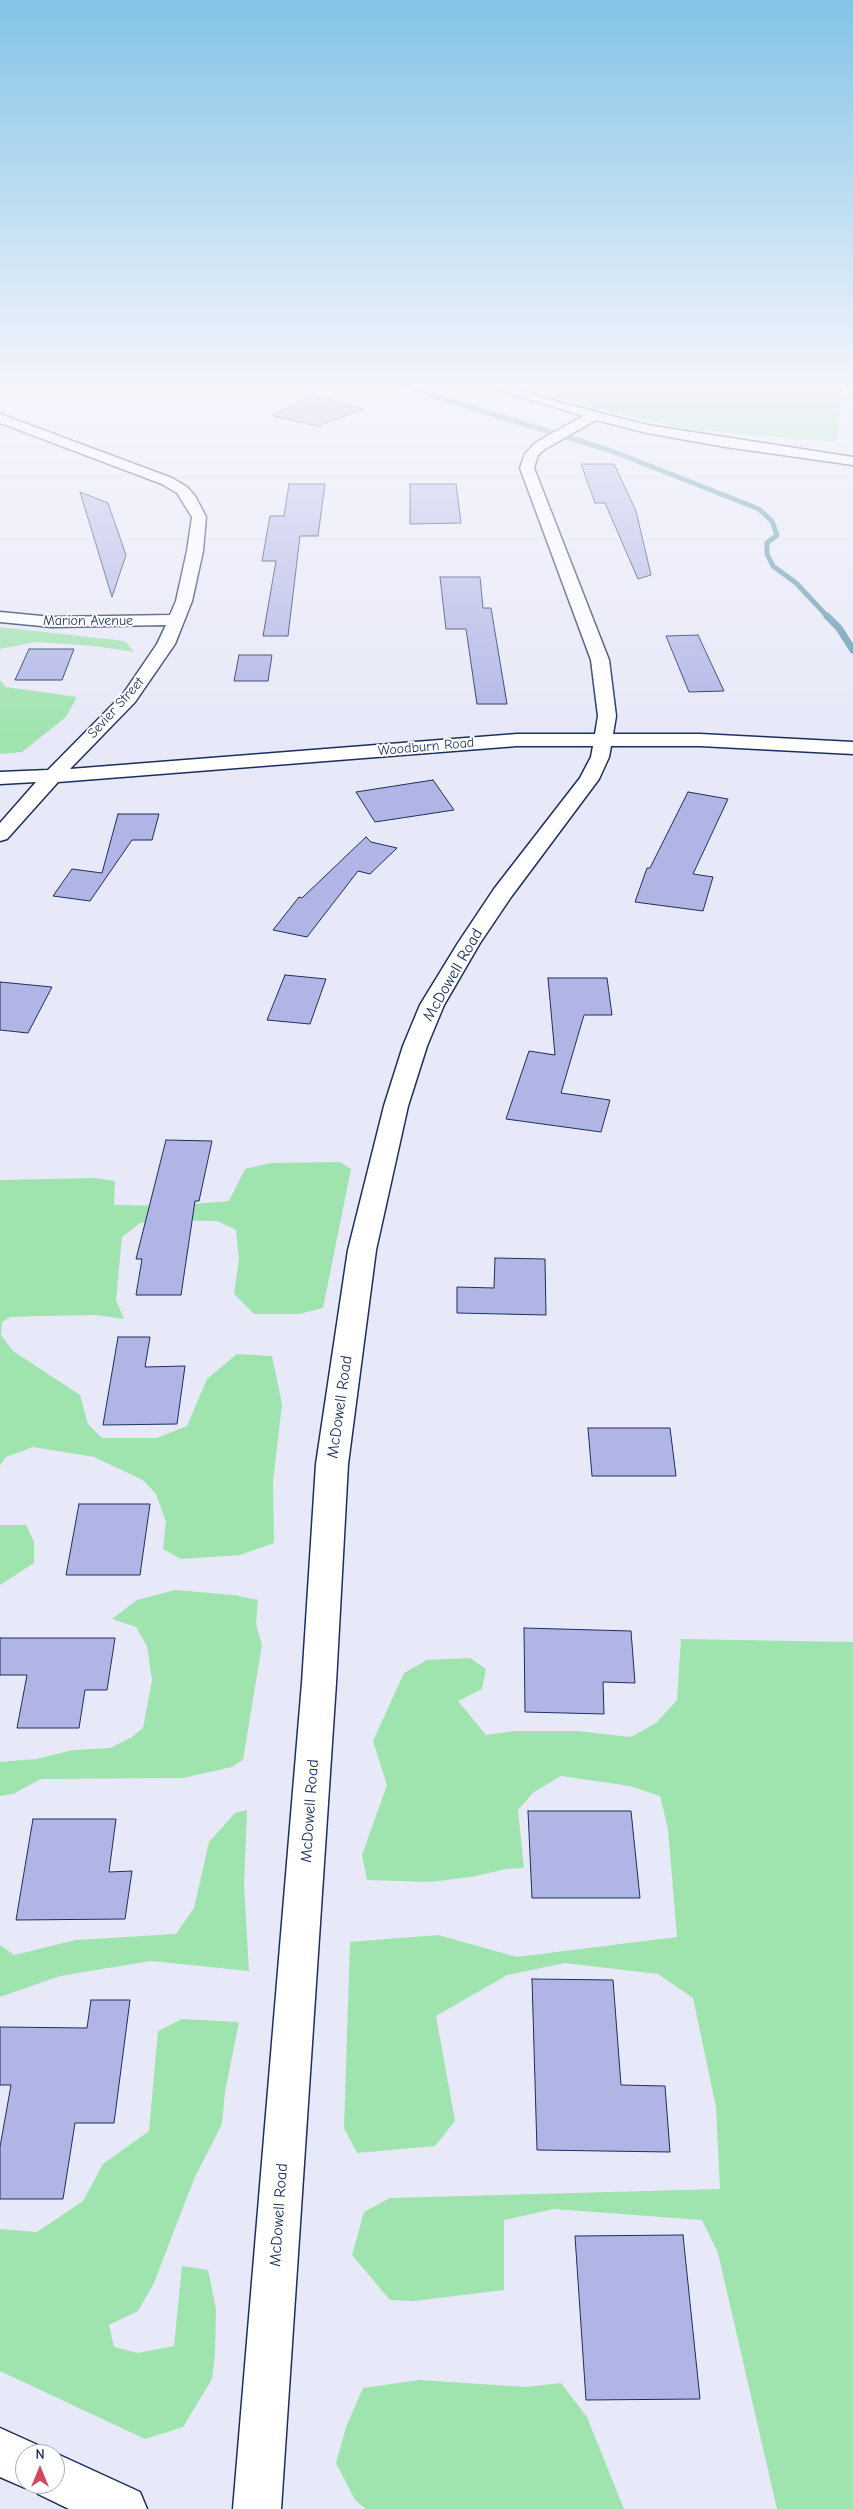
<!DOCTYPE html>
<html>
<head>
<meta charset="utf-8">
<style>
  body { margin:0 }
  #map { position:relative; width:853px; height:2509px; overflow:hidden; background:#e8e9f8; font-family:"Comic Neue",sans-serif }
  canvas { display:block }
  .north { position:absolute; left:15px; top:2444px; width:50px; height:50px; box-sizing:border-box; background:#fff; border:1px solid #a4acbf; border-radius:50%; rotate:0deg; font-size:14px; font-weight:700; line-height:20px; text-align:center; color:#1b2f5e }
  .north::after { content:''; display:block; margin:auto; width:18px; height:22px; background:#d1495b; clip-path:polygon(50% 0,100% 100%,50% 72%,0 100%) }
</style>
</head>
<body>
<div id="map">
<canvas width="853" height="2509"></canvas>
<div class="north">N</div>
</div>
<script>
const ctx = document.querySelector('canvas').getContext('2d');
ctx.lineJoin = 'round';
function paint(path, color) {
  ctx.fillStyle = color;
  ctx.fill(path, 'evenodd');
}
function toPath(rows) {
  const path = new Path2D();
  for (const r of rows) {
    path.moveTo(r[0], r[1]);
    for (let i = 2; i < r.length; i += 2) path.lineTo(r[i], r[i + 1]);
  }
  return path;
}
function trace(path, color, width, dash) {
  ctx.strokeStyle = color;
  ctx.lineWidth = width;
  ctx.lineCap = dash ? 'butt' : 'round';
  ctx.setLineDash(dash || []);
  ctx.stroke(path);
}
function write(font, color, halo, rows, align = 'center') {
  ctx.font = font + ' "Comic Neue",sans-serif';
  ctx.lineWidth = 4;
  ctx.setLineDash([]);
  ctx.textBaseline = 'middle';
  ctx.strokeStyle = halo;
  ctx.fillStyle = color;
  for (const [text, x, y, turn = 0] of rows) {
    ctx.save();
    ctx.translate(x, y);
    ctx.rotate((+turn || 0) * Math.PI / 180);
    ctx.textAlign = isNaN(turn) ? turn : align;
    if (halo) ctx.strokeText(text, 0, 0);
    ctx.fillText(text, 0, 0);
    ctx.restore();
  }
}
paint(toPath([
  [520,386,843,386,837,440,829,442,681,428,595,408],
  [0,627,125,641,134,652,95,646,35,642,0,649],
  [0,680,6,687,77,697,66,717,22,752,0,754],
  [340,1162,351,1169,323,1308,299,1314,254,1314,234,1294,239,1259,236,1230,217,1221,163,1220,140,1223,122,1237,116,1300,124,1319,96,1315,42,1316,10,1317,2,1322,1,1335,13,1351,80,1395,88,1424,102,1438,157,1438,187,1426,207,1379,237,1354,272,1356,282,1404,273,1482,274,1543,240,1555,181,1559,163,1549,166,1522,156,1494,143,1480,94,1457,33,1447,6,1457,0,1465,0,1180,95,1178,115,1181,114,1205,168,1206,229,1201,245,1169,271,1163],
  [0,1525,26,1525,34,1542,34,1563,0,1585],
  [175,1590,234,1595,258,1600,256,1624,262,1645,243,1760,232,1767,183,1778,41,1779,13,1794,0,1796,0,1762,36,1759,73,1750,110,1748,132,1737,143,1728,152,1680,147,1646,136,1627,112,1619,137,1600],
  [681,1639,853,1642,853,2509,777,2509,718,2253,702,2220,554,2209,504,2220,504,2290,414,2301,390,2300,352,2255,364,2212,390,2198,720,2189,716,2107,693,1998,658,1974,565,1963,507,1975,436,2016,455,2121,435,2146,357,2153,344,2128,350,1942,438,1935,517,1957,677,1937,668,1829,660,1796,630,1786,561,1776,534,1792,518,1810,524,1868,506,1869,471,1877,430,1882,367,1880,362,1855,387,1785,373,1741,404,1673,427,1660,470,1658,486,1669,482,1689,458,1701,486,1735,514,1731,577,1731,631,1737,656,1723,677,1700],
  [247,1810,244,1885,249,1971,151,1961,60,1976,0,1997,0,1945,14,1955,76,1940,176,1934,194,1908,209,1842,235,1813],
  [182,2019,239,2022,225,2092,222,2124,194,2179,154,2283,138,2311,109,2325,114,2347,138,2353,174,2346,182,2266,208,2270,216,2309,215,2354,212,2379,183,2427,145,2439,0,2371,0,2229,37,2232,83,2201,103,2164,149,2131,158,2031],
  [419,2380,526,2387,561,2383,587,2417,624,2509,366,2509,355,2500,336,2463,346,2427,363,2388]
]), '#9fe3af');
trace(toPath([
  [402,386,612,451,759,509,772,521,777,535,767,543,767,554,773,566,796,583,828,617]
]), '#5e97ae', 5);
trace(toPath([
  [827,616,839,628,853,650]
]), '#5e97ae', 7);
const building = toPath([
  [313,395,364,409,317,426,273,416,313,395],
  [581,464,614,464,636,511,651,575,638,579,605,503,595,503,581,464],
  [289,484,325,484,318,536,300,536,288,636,263,636,276,561,262,561,270,516,284,516,289,484],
  [410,484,456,484,461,523,410,524,410,484],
  [80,492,108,503,126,555,112,597,80,492],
  [440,577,480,577,483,608,491,608,507,704,477,704,466,629,446,629,440,577],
  [698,635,724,691,689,692,666,636,698,635],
  [29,649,74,649,62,680,15,680,29,649],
  [239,655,272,655,268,681,234,681,239,655],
  [433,780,454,810,375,822,356,792,433,780],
  [688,792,728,799,693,874,713,877,703,911,635,902,647,868,650,868,688,792],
  [118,814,159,814,152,840,132,840,90,901,53,896,72,869,102,873,118,814],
  [366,837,371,842,397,848,370,874,358,871,307,937,273,930,299,897,302,898,366,837],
  [285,975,326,979,310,1024,267,1020,285,975],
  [548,978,607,978,612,1015,584,1015,561,1093,610,1100,601,1132,506,1119,529,1051,555,1055,548,978],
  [0,982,52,987,28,1033,0,1030,0,982],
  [166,1140,212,1141,199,1201,195,1201,181,1295,136,1295,142,1259,136,1259,166,1140],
  [495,1258,545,1259,546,1315,457,1313,457,1287,494,1288,495,1258],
  [118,1337,150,1337,145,1367,185,1366,177,1424,103,1425,118,1337],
  [588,1428,670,1428,676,1476,592,1476,588,1428],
  [79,1504,150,1504,140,1575,66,1575,79,1504],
  [524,1628,631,1631,635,1683,603,1682,604,1714,525,1712,524,1628],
  [0,1638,115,1638,107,1690,85,1690,79,1728,17,1728,27,1675,0,1675,0,1638],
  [528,1811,631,1811,640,1898,532,1898,528,1811],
  [33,1819,116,1819,109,1872,132,1871,125,1919,16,1920,33,1819],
  [532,1979,613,1980,621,2085,665,2086,670,2152,537,2150,532,1979],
  [91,2000,130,2000,114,2123,75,2123,63,2199,0,2199,0,2147,11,2085,0,2085,0,2027,87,2028,91,2000],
  [683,2235,700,2399,586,2400,575,2236,683,2235]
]);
paint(building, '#b1b5e6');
trace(building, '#1b2f5e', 1);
const street = toPath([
  [487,386,507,386,562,403,647,425,853,457,853,465,726,447,647,433,596,420,545,449,538,455,534,468,609,660,616,716,613,734,700,734,853,742,853,754,700,746,611,746,609,757,599,779,511,897,480,943,444,1005,427,1046,408,1106,376,1250,348,1464,336,1683,281,2509,233,2509,302,1683,316,1464,348,1250,384,1106,403,1046,420,1005,458,943,494,889,580,778,591,757,593,746,517,746,58,782,7,839,0,841,0,823,36,782,0,784,0,772,48,770,123,694,157,644,166,625,52,627,0,622,0,612,52,617,170,615,176,601,187,551,192,517,177,493,162,484,0,423,0,414,172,478,187,487,195,496,206,517,203,551,192,601,175,644,135,702,70,769,517,734,595,734,598,716,591,660,520,468,525,454,535,443,583,416,487,386]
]);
const secondary = toPath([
  [0,2428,42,2447,45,2454,25,2454,25,2484,55,2484,55,2454,52,2454,55,2453,140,2492,147,2509,69,2509,38,2494,34,2484,25,2488,0,2477,0,2428]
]);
trace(street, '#1b2f5e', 3);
trace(secondary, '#1b2f5e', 3);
paint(street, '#fff');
paint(secondary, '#fff');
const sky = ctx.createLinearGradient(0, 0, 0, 738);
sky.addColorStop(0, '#83c4e6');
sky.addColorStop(0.52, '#f5f5fc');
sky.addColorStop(1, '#f5f5fc00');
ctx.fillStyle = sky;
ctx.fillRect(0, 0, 853, 738);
write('14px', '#1b2f5e', '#fff', [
  ["Marion Avenue",88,621],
  ["Sevier Street",116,708,-48],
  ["Woodburn Road",426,747,-5]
]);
write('16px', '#1b2f5e', '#fff', [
  ["McDowell Road",453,975,-60],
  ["McDowell Road",340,1407,-82],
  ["McDowell Road",310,1811,-86],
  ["McDowell Road",279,2215,-86]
]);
</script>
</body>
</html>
